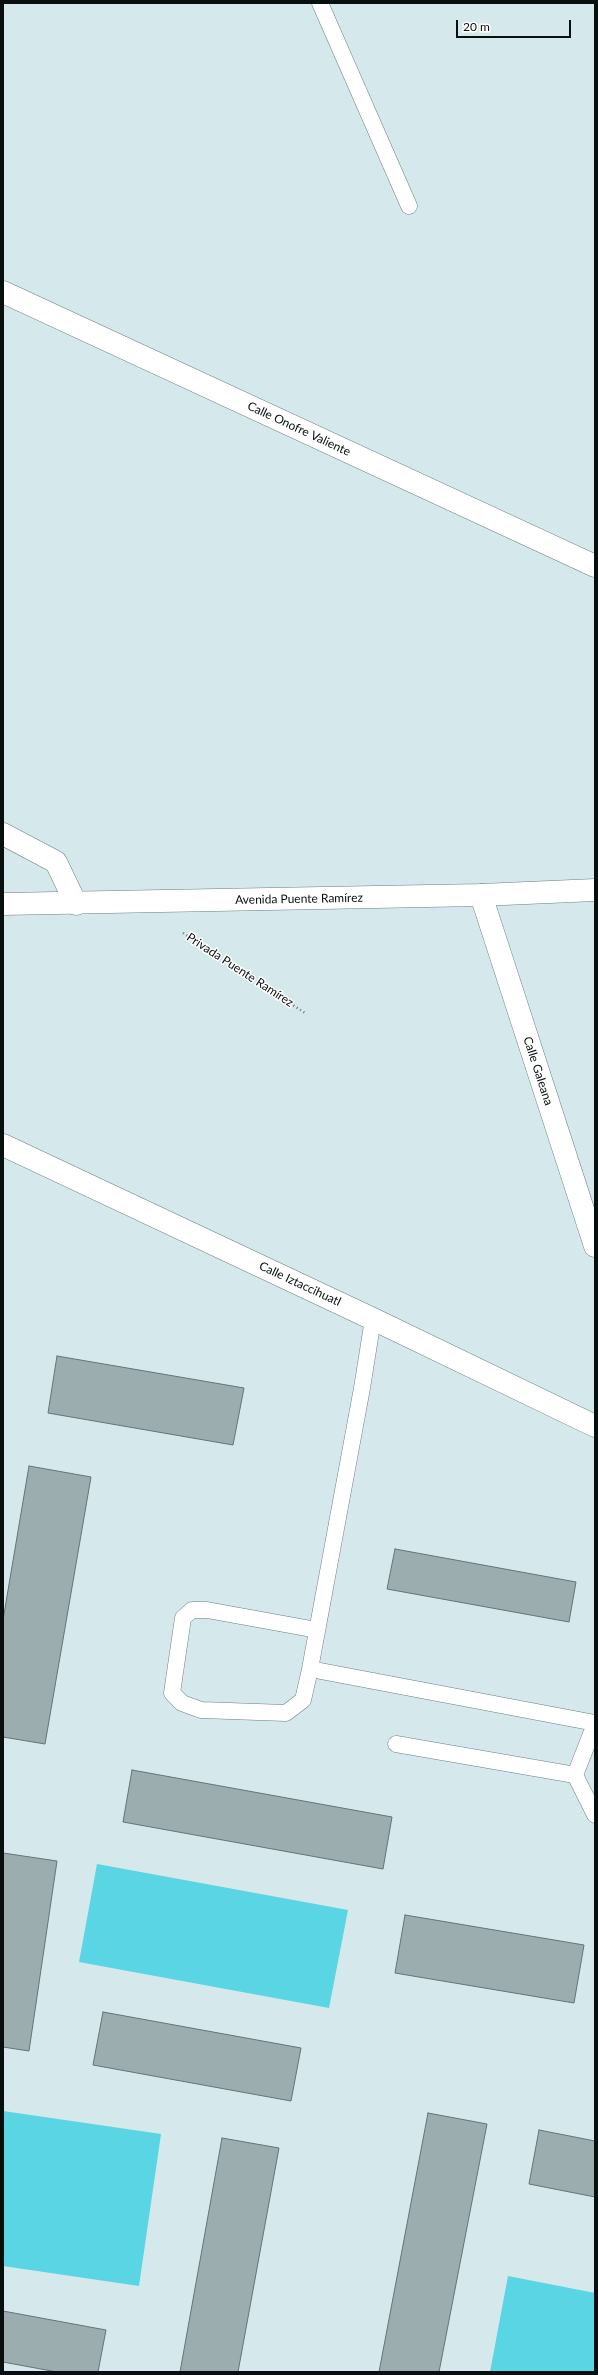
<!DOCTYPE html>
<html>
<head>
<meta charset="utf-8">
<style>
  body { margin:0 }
  #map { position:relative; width:598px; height:2375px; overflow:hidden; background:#d5e8eb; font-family:Lato,sans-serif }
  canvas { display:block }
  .frame { position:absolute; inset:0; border:4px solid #080f0f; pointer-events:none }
  .scale { position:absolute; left:456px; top:20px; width:115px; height:18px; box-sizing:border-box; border:2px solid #080f0f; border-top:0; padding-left:5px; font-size:12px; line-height:14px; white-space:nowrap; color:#080f0f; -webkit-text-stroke:3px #fff; paint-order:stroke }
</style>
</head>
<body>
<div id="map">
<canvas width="598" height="2375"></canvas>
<div class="frame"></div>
<div class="scale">20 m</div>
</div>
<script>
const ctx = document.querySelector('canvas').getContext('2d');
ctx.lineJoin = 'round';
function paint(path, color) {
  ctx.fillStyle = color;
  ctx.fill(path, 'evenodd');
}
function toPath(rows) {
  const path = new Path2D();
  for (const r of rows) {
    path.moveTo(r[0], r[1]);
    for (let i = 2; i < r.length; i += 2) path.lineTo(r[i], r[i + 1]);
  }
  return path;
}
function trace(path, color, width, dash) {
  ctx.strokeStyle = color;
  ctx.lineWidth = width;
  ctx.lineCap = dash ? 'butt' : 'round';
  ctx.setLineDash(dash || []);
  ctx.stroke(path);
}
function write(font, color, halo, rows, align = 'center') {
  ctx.font = font + ' Lato,sans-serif';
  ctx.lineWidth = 3;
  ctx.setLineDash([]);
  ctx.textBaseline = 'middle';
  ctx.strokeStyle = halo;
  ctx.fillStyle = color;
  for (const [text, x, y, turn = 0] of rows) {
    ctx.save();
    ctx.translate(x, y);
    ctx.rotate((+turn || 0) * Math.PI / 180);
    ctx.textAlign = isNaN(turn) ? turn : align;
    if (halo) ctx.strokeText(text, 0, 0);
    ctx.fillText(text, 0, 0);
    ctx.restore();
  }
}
paint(toPath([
  [97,1864,348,1910,329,2008,79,1962],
  [3,2111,161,2134,139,2286,3,2266],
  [508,2276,595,2293,595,2372,490,2372]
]), '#59d5e3');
const building = toPath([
  [57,1356,244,1388,233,1445,48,1413,57,1356],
  [29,1466,91,1477,45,1744,3,1737,3,1620,29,1466],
  [395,1549,576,1582,569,1622,387,1589,395,1549],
  [132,1770,392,1817,383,1869,123,1822,132,1770],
  [3,1853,57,1861,29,2051,3,2047,3,1853],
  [405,1915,584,1945,574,2003,395,1973,405,1915],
  [103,2012,301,2048,291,2101,93,2065,103,2012],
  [428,2113,487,2124,439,2372,379,2372,428,2113],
  [539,2130,595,2141,595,2197,529,2184,539,2130],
  [222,2138,279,2148,238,2372,180,2372,222,2138],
  [3,2311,106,2330,98,2372,57,2372,3,2362,3,2311]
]);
paint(building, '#9badaf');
trace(building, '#637476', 1);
const lane = toPath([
  [320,3,409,206],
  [317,1630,207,1610,192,1610,183,1618,172,1693,182,1703,201,1710,286,1713,303,1700,310,1669,362,1388,373,1319],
  [310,1669,595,1723],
  [595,1724,575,1775,595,1815],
  [396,1744,575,1775]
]);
const street = toPath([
  [3,292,595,566],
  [3,834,56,862,76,904],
  [481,895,595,1246]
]);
const secondary = toPath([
  [3,904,481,895,595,890],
  [3,1145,373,1319,595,1426]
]);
trace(lane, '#6d7e80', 17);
trace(street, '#6d7e80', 23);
trace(secondary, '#6d7e80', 23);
trace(toPath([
  [183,933,305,1013]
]), '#667274', 2.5, [1, 3]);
trace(lane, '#fff', 16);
trace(street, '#fff', 22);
trace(secondary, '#fff', 22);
write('12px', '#080f0f', '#fff', [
  ["Calle Onofre Valiente",299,429,25],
  ["Avenida Puente Ramírez",299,899,-1],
  ["Privada Puente Ramírez",240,970,33],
  ["Calle Galeana",538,1071,72],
  ["Calle Iztaccihuatl",300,1284,25]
]);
</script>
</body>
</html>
